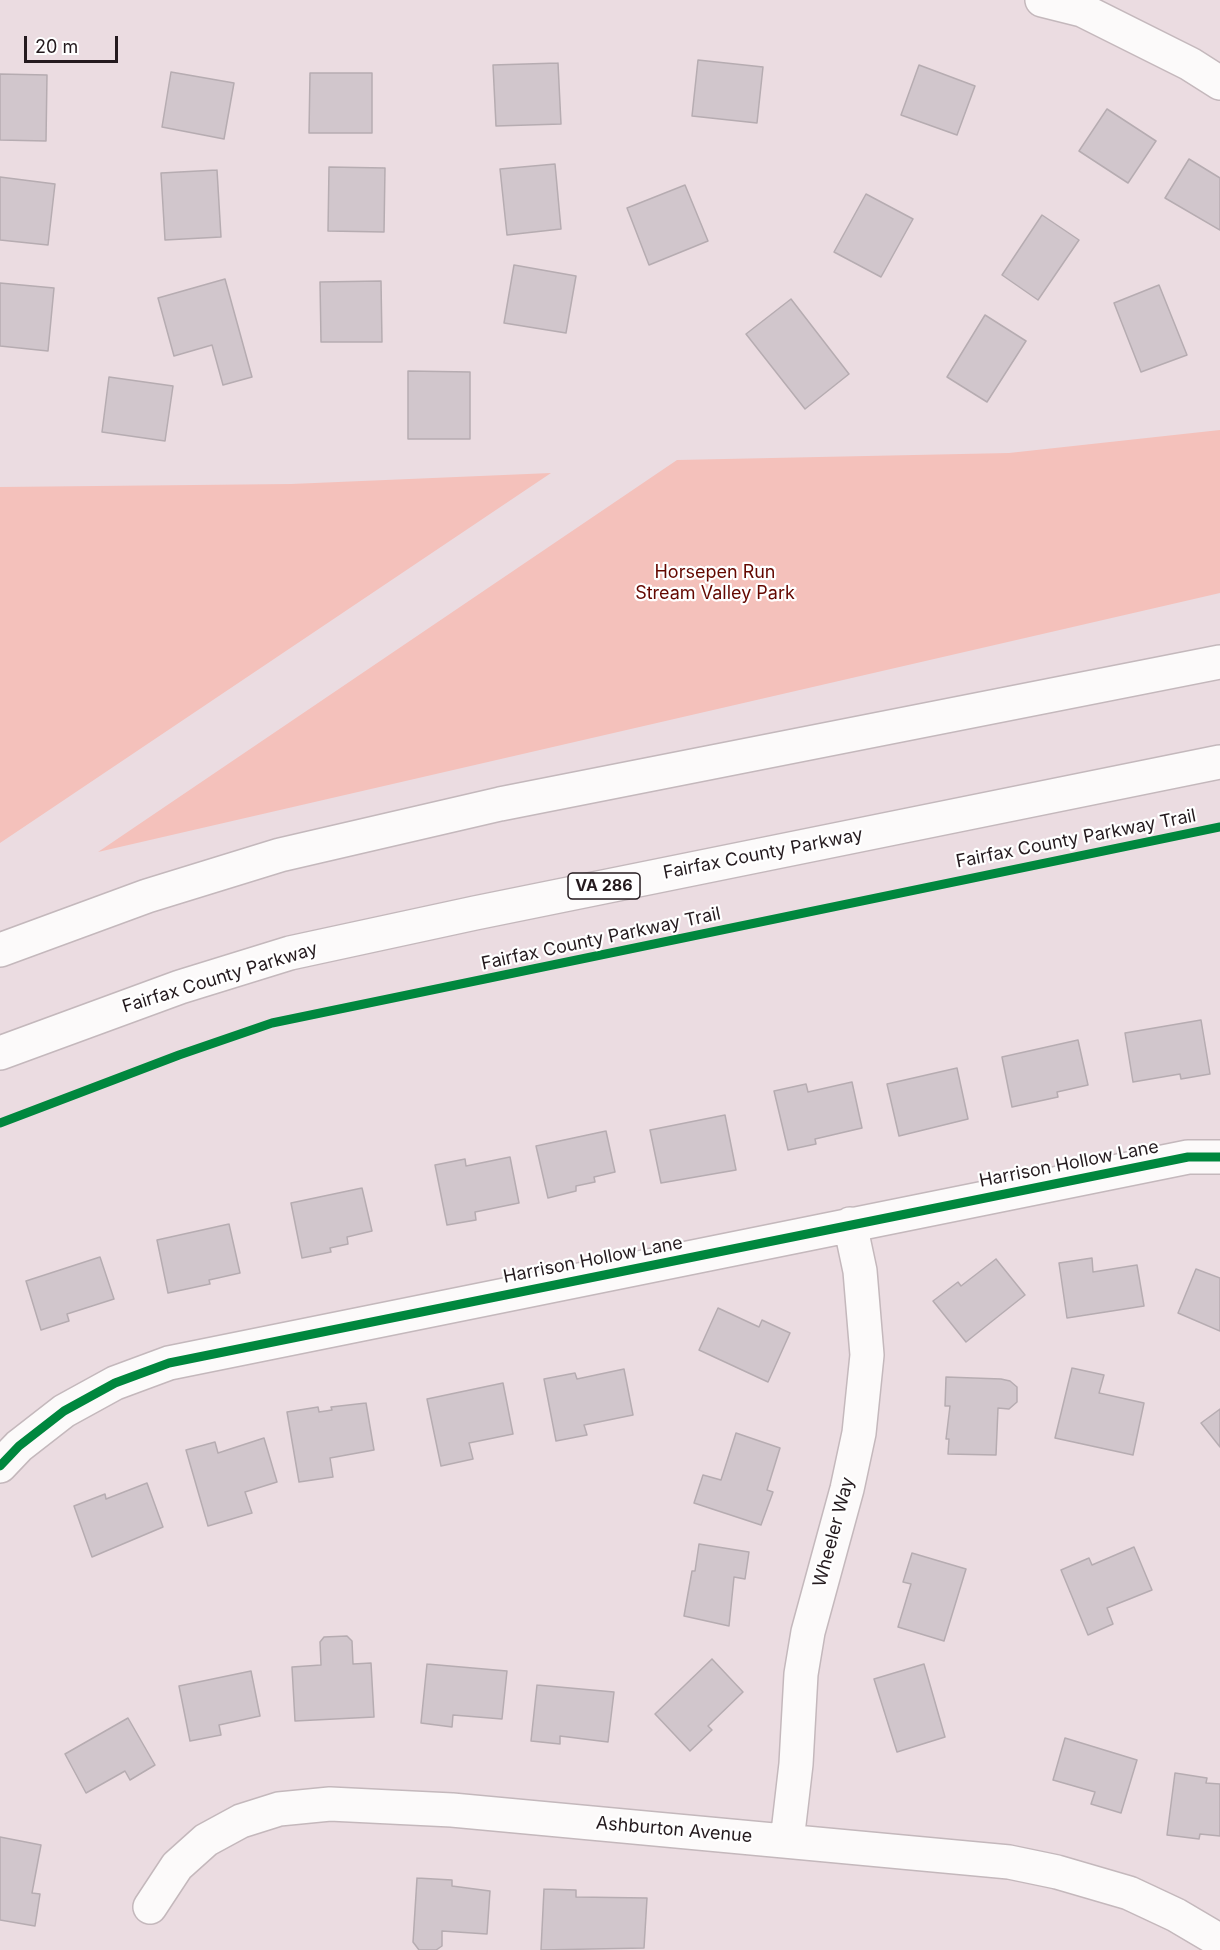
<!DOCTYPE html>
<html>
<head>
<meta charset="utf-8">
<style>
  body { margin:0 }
  #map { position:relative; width:1220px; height:1950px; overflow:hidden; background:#ebdce1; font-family:Inter,sans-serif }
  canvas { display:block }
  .scale { position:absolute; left:24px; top:36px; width:94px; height:27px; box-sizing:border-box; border:3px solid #241a1e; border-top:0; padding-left:8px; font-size:18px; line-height:21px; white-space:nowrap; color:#241a1e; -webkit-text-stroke:4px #fff; paint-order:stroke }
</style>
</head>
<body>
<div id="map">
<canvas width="1220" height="1950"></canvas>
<div class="scale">20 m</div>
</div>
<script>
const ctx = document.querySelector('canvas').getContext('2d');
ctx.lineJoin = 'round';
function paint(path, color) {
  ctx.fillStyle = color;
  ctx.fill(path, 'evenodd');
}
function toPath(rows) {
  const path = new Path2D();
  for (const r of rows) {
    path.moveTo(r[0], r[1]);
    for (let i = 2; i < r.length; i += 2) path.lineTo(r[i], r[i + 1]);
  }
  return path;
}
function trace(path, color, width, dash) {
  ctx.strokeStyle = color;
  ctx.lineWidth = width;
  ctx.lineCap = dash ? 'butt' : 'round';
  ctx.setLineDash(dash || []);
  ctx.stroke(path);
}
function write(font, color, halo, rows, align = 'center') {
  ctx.font = font + ' Inter,sans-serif';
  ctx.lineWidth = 4.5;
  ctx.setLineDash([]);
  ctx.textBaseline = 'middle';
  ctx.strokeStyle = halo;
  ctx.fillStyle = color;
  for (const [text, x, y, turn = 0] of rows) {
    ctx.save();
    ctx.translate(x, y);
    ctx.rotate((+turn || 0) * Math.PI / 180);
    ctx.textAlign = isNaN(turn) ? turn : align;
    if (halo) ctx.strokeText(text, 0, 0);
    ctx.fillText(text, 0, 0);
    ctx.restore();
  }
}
paint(toPath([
  [1220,430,1220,593,98,852,677,460,1009,453],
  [551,473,0,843,0,487,291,484]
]), '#f4c1bb');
const building = toPath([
  [698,60,763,67,757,123,692,116,698,60],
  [558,63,561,124,496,126,493,65,558,63],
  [919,65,975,86,957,135,901,115,919,65],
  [171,72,234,83,224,139,162,127,171,72],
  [310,73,372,73,372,133,309,133,310,73],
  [0,74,47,75,46,141,0,140,0,74],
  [1107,109,1156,141,1128,183,1079,151,1107,109],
  [1189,159,1220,178,1220,230,1165,198,1189,159],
  [555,164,561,229,507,235,500,169,555,164],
  [329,167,385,168,384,232,328,231,329,167],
  [217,170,221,237,165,240,161,173,217,170],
  [0,177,55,184,48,245,0,240,0,177],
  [685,185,708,241,649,265,627,208,685,185],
  [866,194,913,219,881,277,834,252,866,194],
  [1042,215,1079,240,1038,300,1002,275,1042,215],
  [514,265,576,276,566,333,504,323,514,265],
  [225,279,252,377,223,385,212,345,174,356,158,298,225,279],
  [381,281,382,342,321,342,320,282,381,281],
  [0,283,54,288,48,351,0,346,0,283],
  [1159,285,1187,355,1141,372,1114,303,1159,285],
  [791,299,849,374,805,409,746,334,791,299],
  [985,315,1026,341,987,402,947,377,985,315],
  [408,371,470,372,470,439,408,439,408,371],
  [109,377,173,386,165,441,102,432,109,377],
  [1201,1020,1210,1074,1181,1079,1180,1074,1133,1082,1125,1033,1201,1020],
  [1078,1040,1088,1085,1057,1092,1058,1097,1012,1107,1002,1057,1078,1040],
  [957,1068,968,1119,899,1136,887,1084,957,1068],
  [852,1082,862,1128,815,1139,816,1144,788,1150,774,1091,806,1084,808,1092,852,1082],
  [725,1115,736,1170,661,1183,650,1130,725,1115],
  [606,1131,615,1172,594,1177,595,1182,576,1186,576,1191,548,1198,536,1146,606,1131],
  [510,1157,519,1203,475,1212,476,1220,447,1225,435,1165,465,1159,466,1166,510,1157],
  [362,1188,372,1231,347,1237,348,1244,330,1248,331,1252,302,1258,291,1203,362,1188],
  [229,1224,240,1273,209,1280,210,1284,168,1293,157,1240,229,1224],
  [100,1257,114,1299,67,1314,69,1321,41,1330,26,1281,100,1257],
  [1092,1258,1093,1272,1137,1265,1144,1306,1067,1318,1059,1263,1092,1258],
  [996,1259,1025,1295,966,1342,933,1301,958,1282,961,1286,996,1259],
  [1196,1269,1220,1278,1220,1331,1178,1313,1196,1269],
  [718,1308,759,1327,762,1320,790,1333,768,1382,699,1350,718,1308],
  [1072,1368,1104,1375,1099,1393,1144,1403,1133,1455,1055,1438,1072,1368],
  [624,1369,633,1415,584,1425,587,1435,556,1441,544,1379,575,1373,577,1379,624,1369],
  [946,1377,1001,1379,1010,1381,1017,1387,1017,1402,1009,1409,998,1408,996,1455,948,1454,949,1439,946,1439,950,1406,945,1406,946,1377],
  [503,1383,513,1434,469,1443,473,1459,441,1466,427,1399,503,1383],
  [366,1403,374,1450,330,1458,333,1477,299,1482,287,1412,318,1407,319,1412,332,1410,331,1407,366,1403],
  [1220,1409,1220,1447,1201,1423,1220,1409],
  [736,1433,780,1448,767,1490,773,1492,761,1525,694,1503,703,1475,721,1480,736,1433],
  [264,1438,277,1482,245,1492,252,1513,208,1526,186,1450,215,1442,218,1453,264,1438],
  [147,1483,163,1527,92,1557,74,1506,105,1494,106,1499,147,1483],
  [699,1544,749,1552,745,1579,734,1577,729,1626,684,1616,692,1571,695,1571,699,1544],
  [1134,1547,1152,1590,1107,1608,1113,1624,1088,1635,1061,1570,1089,1558,1092,1565,1134,1547],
  [912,1553,966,1569,944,1641,898,1627,911,1584,903,1582,912,1553],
  [347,1636,352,1641,353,1664,371,1663,374,1717,295,1721,292,1667,321,1665,320,1642,324,1637,347,1636],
  [712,1659,743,1692,708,1726,712,1730,690,1751,655,1714,712,1659],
  [427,1664,507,1671,502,1719,453,1715,452,1727,421,1723,427,1664],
  [924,1664,945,1737,897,1752,874,1679,924,1664],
  [251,1671,260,1716,219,1725,221,1735,190,1741,179,1686,251,1671],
  [537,1685,614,1692,608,1742,560,1736,560,1744,531,1741,537,1685],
  [128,1718,155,1765,130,1780,125,1771,86,1793,65,1754,128,1718],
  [1065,1738,1137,1760,1121,1813,1091,1804,1095,1792,1053,1780,1065,1738],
  [1175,1773,1207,1778,1206,1783,1220,1784,1220,1836,1200,1834,1199,1839,1167,1835,1175,1773],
  [0,1837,41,1845,32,1893,40,1894,35,1926,0,1920,0,1837],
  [417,1878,452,1880,452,1886,490,1891,487,1934,442,1931,442,1946,436,1950,419,1950,413,1942,417,1878],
  [544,1889,576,1890,576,1897,647,1898,644,1948,541,1950,544,1889]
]);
paint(building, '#d1c6cc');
trace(building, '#b6acb1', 1.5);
const street = toPath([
  [1042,0,1082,10,1190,64,1220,83],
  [0,1466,19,1446,64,1411,115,1383,169,1363,1188,1157,1220,1157],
  [787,1841,796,1764,801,1674,808,1632,847,1489,859,1433,867,1355,860,1271,850,1224],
  [150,1907,177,1866,206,1840,241,1821,279,1809,330,1804,452,1810,1009,1862,1057,1872,1129,1893,1176,1915,1220,1941]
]);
const highway = toPath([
  [0,950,147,896,280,855,500,804,1220,662],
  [0,1053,180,987,290,953,475,913,1220,762]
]);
trace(street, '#c4b8bc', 36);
trace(highway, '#c4b8bc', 36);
trace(street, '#fcfafa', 33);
trace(highway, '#fcfafa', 33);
trace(toPath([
  [0,1123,179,1055,272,1023,1220,827],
  [0,1466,19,1446,64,1411,115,1383,169,1363,1188,1157,1220,1157]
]), '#00873e', 9);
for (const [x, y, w] of [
  [604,886,72]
]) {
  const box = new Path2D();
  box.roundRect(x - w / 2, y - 13, w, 26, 4.5);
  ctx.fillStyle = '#fff';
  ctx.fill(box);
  trace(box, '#241a1e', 1.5);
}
write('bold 16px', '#241a1e', null, [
  ["VA 286",604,886]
]);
write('18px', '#640800', '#fff', [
  ["Horsepen Run",715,573],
  ["Stream Valley Park",715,594]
]);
write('18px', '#241a1e', '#fff', [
  ["Fairfax County Parkway Trail",1076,839,-11],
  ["Fairfax County Parkway",763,854,-11],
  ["Fairfax County Parkway Trail",601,939,-12],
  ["Fairfax County Parkway",220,978,-17],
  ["Harrison Hollow Lane",1069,1164,-11],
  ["Harrison Hollow Lane",593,1260,-11],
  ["Wheeler Way",834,1532,-75],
  ["Ashburton Avenue",674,1830,5]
]);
</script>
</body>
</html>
